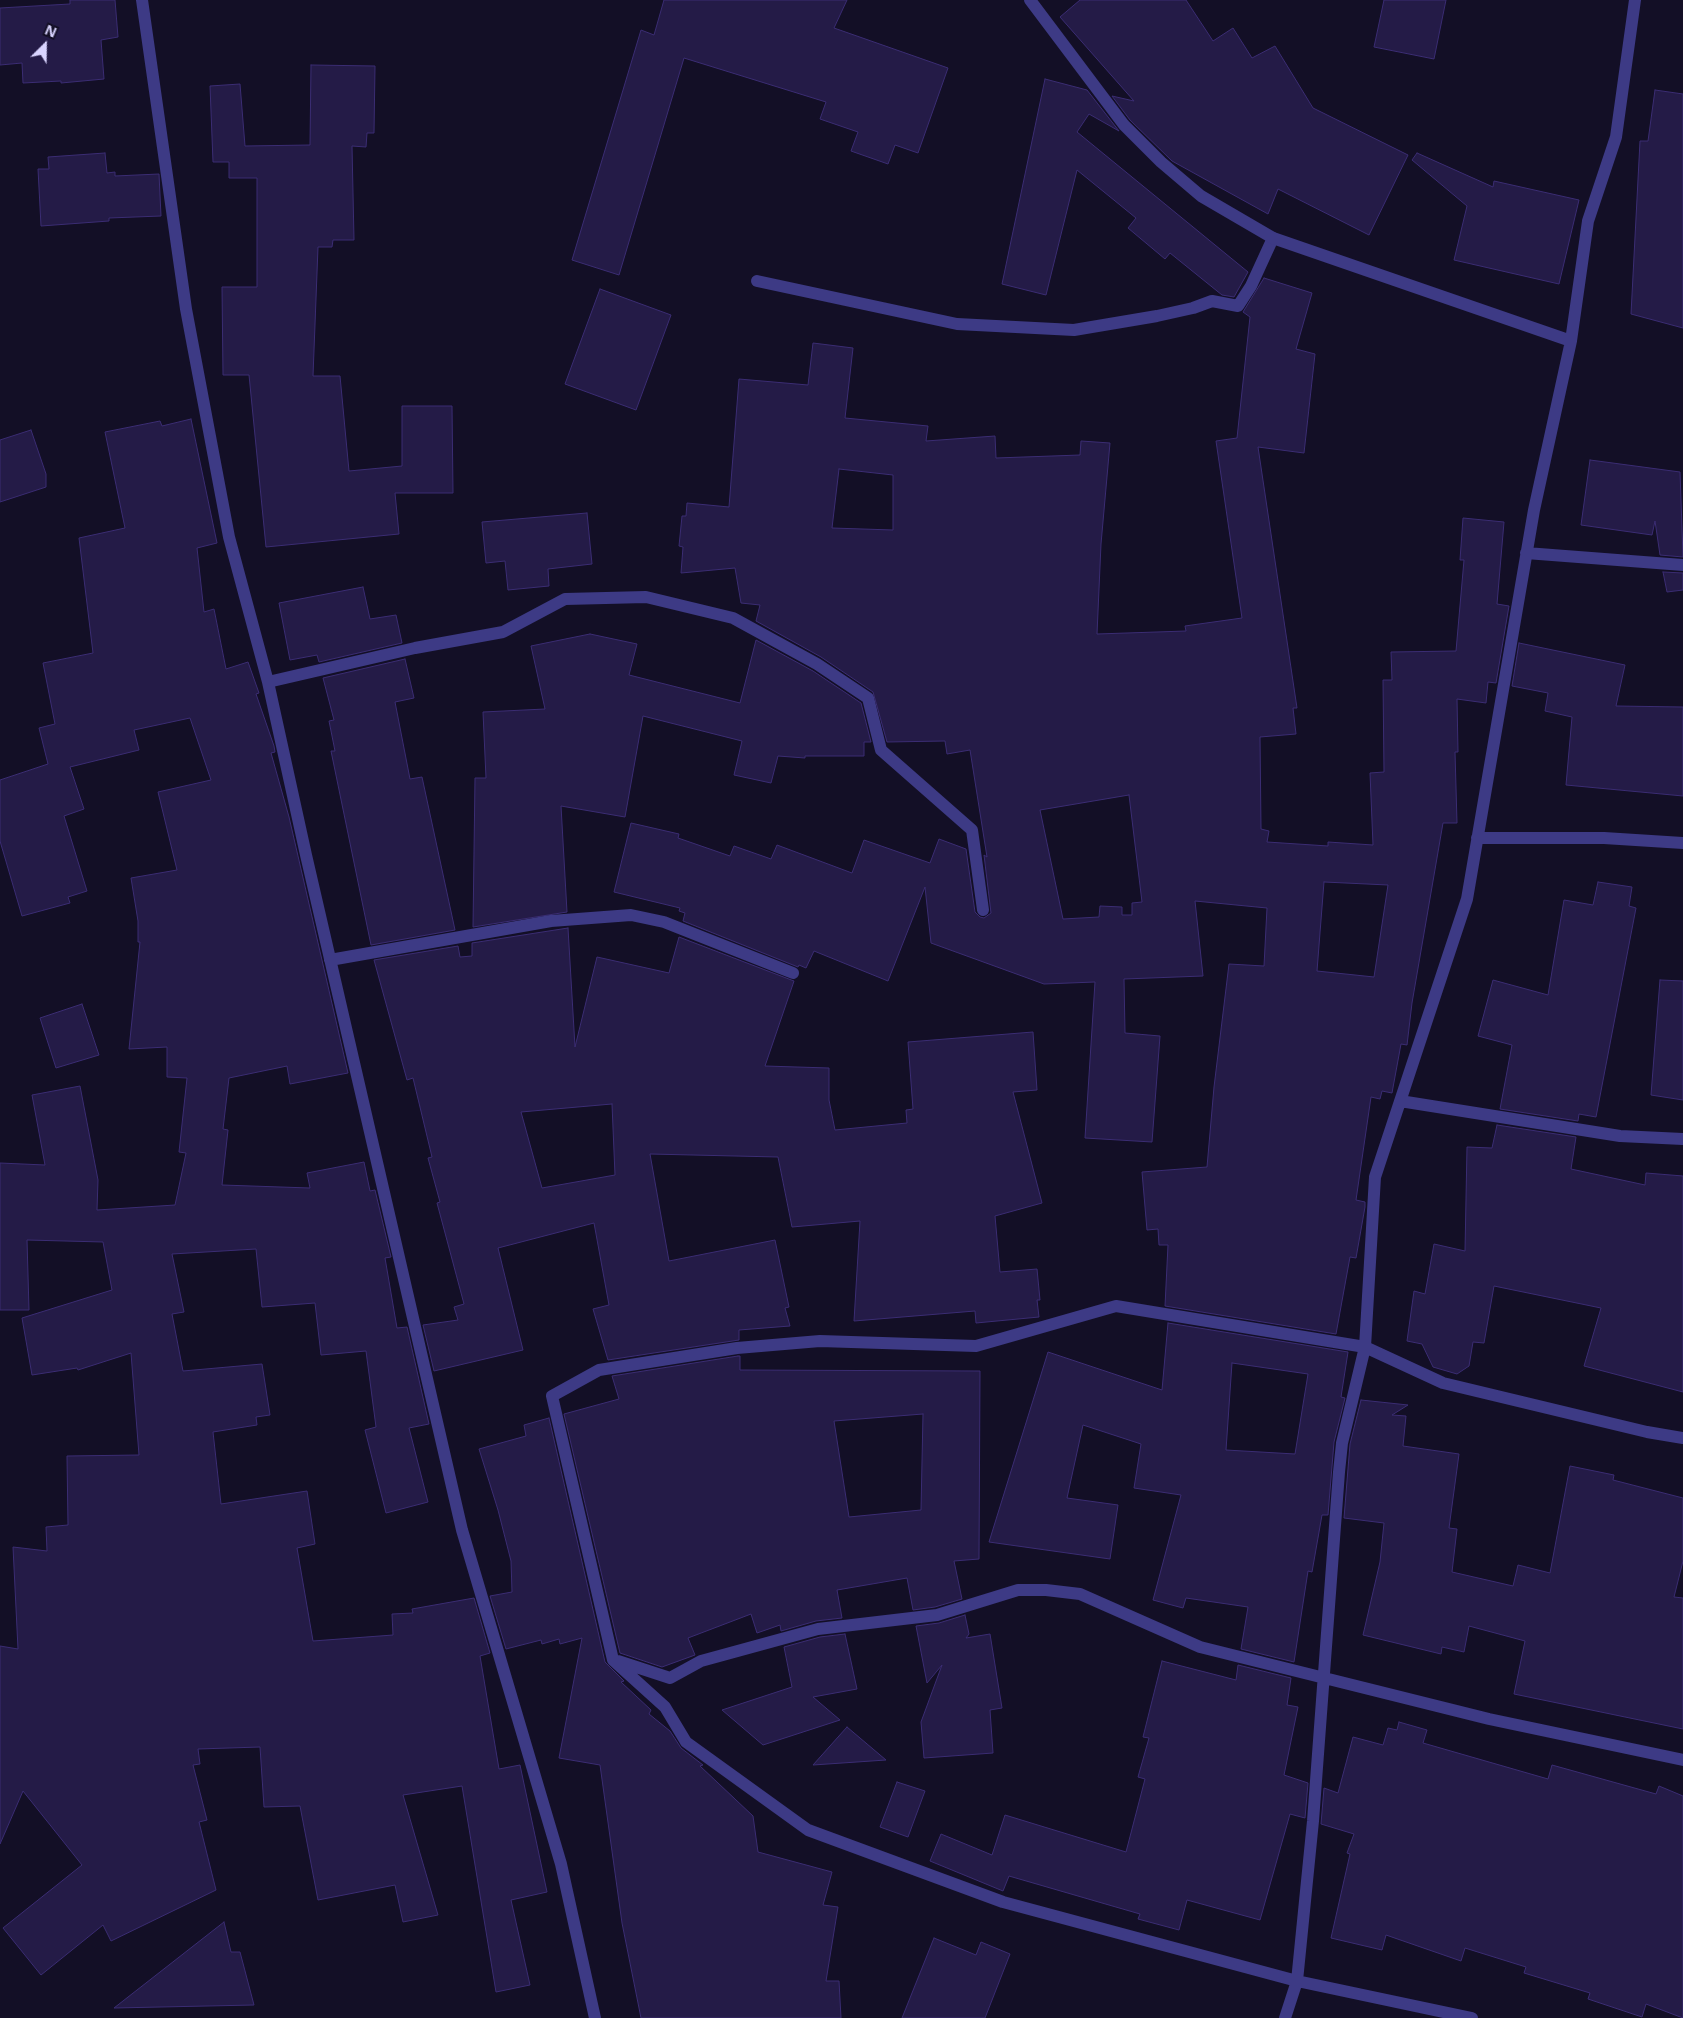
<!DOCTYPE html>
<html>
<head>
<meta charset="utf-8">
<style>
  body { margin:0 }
  #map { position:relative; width:1683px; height:2018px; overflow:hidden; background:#130f26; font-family:"Open Sans",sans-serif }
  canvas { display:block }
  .north { position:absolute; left:20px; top:20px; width:50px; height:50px; -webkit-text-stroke:4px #130f26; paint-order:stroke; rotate:23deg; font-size:14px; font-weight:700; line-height:20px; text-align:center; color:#d9d4ff }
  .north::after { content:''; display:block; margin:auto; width:18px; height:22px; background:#d9d4ff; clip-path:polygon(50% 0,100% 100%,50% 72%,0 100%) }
</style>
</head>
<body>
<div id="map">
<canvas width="1683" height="2018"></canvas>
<div class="north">N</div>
</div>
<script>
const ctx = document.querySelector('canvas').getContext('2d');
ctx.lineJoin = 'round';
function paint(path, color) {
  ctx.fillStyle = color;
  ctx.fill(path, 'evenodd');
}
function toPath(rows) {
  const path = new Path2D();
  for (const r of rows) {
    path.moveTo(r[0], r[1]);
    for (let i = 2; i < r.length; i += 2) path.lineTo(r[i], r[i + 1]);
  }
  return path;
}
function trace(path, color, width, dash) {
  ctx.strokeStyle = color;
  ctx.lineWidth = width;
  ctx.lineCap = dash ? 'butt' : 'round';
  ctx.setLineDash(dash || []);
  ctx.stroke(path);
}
const building = toPath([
  [70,0,115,0,118,37,101,40,104,79,61,83,61,81,23,83,22,63,0,65,0,8,70,4,70,0],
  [664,0,847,0,834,28,948,68,918,153,895,145,888,164,851,151,858,132,820,119,826,102,684,58,619,275,572,260,641,30,654,35,664,0],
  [1080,0,1186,0,1213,41,1233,28,1252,58,1275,46,1313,108,1408,155,1369,235,1278,189,1268,214,1172,161,1130,120,1112,96,1134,101,1060,17,1080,0],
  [1384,0,1446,0,1434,59,1374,47,1384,0],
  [311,65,375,66,374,133,367,133,366,147,352,146,354,240,333,240,332,247,318,247,313,376,340,376,349,471,402,466,402,406,452,406,453,493,395,493,399,534,266,547,249,375,223,375,222,287,257,287,257,178,229,178,229,162,213,162,210,86,240,84,245,146,310,145,311,65],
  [1045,79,1087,90,1119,131,1089,114,1077,132,1248,272,1234,297,1222,295,1170,253,1165,259,1128,228,1136,218,1077,170,1046,295,1002,284,1045,79],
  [1655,90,1683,94,1683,328,1631,314,1640,141,1648,141,1655,90],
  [105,153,107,173,115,172,115,176,159,174,161,216,109,218,109,221,41,226,38,169,49,169,48,157,105,153],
  [1417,153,1493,187,1494,181,1579,200,1559,284,1454,260,1467,206,1412,160,1417,153],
  [1264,278,1312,293,1296,349,1315,354,1304,453,1258,447,1297,708,1293,708,1296,734,1260,737,1261,829,1269,831,1267,842,1328,846,1328,842,1373,845,1370,773,1384,772,1383,680,1392,680,1391,652,1456,651,1464,560,1460,560,1463,518,1504,522,1497,604,1509,606,1496,683,1488,682,1486,703,1457,699,1458,752,1455,752,1457,823,1443,823,1412,1003,1407,1045,1401,1044,1392,1093,1382,1091,1380,1099,1371,1097,1356,1200,1365,1202,1365,1207,1356,1258,1350,1257,1336,1334,1165,1306,1168,1245,1159,1245,1158,1229,1147,1230,1142,1172,1207,1167,1214,1087,1229,964,1264,966,1267,908,1195,901,1203,976,1124,979,1125,1033,1160,1036,1152,1142,1085,1138,1095,982,1044,984,931,943,925,887,888,981,814,951,806,968,799,965,798,967,683,921,685,913,679,911,680,908,614,892,631,823,679,834,678,838,730,856,734,846,771,859,777,845,852,873,864,840,930,863,939,839,966,849,975,912,980,917,984,918,991,913,984,855,987,857,970,750,947,754,945,741,887,742,873,692,821,657,756,621,760,605,741,603,735,568,681,573,683,547,679,546,682,516,686,516,687,503,729,507,739,379,808,385,813,343,853,348,845,418,928,426,926,441,995,436,996,458,1080,455,1081,441,1110,443,1101,544,1097,634,1186,631,1185,626,1242,618,1216,441,1237,438,1250,317,1243,312,1264,278],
  [839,469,893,475,893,530,832,528,839,469],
  [1129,795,1142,902,1132,903,1132,915,1122,915,1122,907,1100,906,1099,917,1063,919,1040,810,1129,795],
  [1324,882,1388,885,1374,977,1317,971,1324,882],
  [600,289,671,315,636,410,565,384,600,289],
  [191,419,217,543,197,548,204,612,214,609,226,669,248,662,259,693,256,694,274,746,275,752,271,753,289,817,348,1073,290,1084,287,1066,229,1078,223,1129,228,1130,222,1185,310,1188,307,1173,364,1162,370,1191,375,1190,391,1257,385,1258,397,1328,407,1327,429,1424,409,1428,428,1502,386,1513,365,1430,376,1427,366,1351,321,1355,315,1303,262,1307,256,1249,172,1254,184,1312,172,1314,183,1371,262,1364,270,1415,256,1417,257,1425,213,1432,221,1504,307,1491,315,1544,297,1548,313,1641,393,1635,392,1614,413,1613,412,1609,474,1598,490,1653,480,1656,499,1769,520,1765,547,1892,511,1900,530,1985,496,1992,462,1786,403,1795,438,1915,403,1922,395,1885,318,1900,300,1806,264,1807,260,1747,198,1749,200,1764,193,1765,207,1820,199,1822,216,1890,111,1941,103,1925,41,1975,3,1928,82,1865,23,1791,0,1844,0,1646,18,1649,13,1547,47,1551,46,1527,68,1525,67,1456,139,1455,131,1353,78,1370,77,1368,32,1375,22,1318,112,1290,103,1242,27,1240,29,1310,0,1310,0,1163,45,1165,32,1095,80,1086,98,1180,97,1210,175,1205,186,1153,179,1152,187,1078,167,1077,167,1047,129,1049,140,942,138,942,138,921,131,878,177,870,158,792,211,780,190,718,134,730,139,750,70,767,84,809,64,816,87,891,68,897,70,903,22,916,0,841,0,780,48,764,39,728,55,724,43,663,93,653,79,538,125,528,105,432,160,421,162,426,191,419],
  [31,430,46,474,46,487,0,502,0,440,31,430],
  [1590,460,1680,472,1683,557,1660,555,1655,521,1652,535,1581,525,1590,460],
  [587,513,592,564,548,569,549,586,508,590,505,561,486,563,482,522,587,513],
  [1663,572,1683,573,1683,590,1667,592,1663,572],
  [363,587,370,619,396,615,402,643,319,662,317,655,290,660,279,603,363,587],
  [590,634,637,644,629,675,740,703,756,640,813,671,861,703,871,742,864,742,864,756,805,756,805,758,778,756,771,783,734,775,742,741,643,716,625,817,561,806,567,912,473,927,475,778,486,778,483,712,545,709,531,646,590,634],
  [1519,643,1625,665,1616,706,1683,707,1683,796,1566,785,1572,717,1545,711,1548,693,1512,686,1519,643],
  [405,659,414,698,395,702,410,779,422,777,455,930,371,945,331,751,335,751,329,721,334,720,323,678,405,659],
  [1598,882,1632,887,1629,906,1636,908,1596,1117,1579,1114,1578,1121,1500,1109,1512,1045,1478,1036,1493,980,1548,995,1564,900,1593,905,1598,882],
  [568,928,575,1047,597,957,669,973,679,937,794,981,765,1066,829,1068,829,1100,835,1130,907,1123,906,1110,913,1109,908,1042,1033,1032,1037,1090,1013,1092,1042,1203,995,1216,1000,1272,1037,1269,1040,1300,1037,1300,1039,1317,976,1323,975,1311,854,1321,860,1221,792,1227,778,1157,650,1154,669,1261,775,1240,789,1307,785,1308,790,1326,739,1330,739,1340,608,1360,593,1309,609,1305,594,1223,498,1248,523,1350,434,1371,423,1325,458,1320,454,1307,464,1304,437,1203,440,1202,428,1158,432,1157,413,1078,407,1080,374,960,458,946,460,957,472,956,472,943,568,928],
  [612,1104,615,1175,542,1188,521,1112,612,1104],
  [1660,980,1683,981,1683,1100,1651,1095,1660,980],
  [82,1004,99,1055,56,1068,40,1018,82,1004],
  [1497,1125,1576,1137,1571,1169,1645,1185,1646,1173,1683,1176,1683,1392,1584,1366,1601,1308,1494,1286,1484,1343,1473,1342,1469,1366,1457,1374,1433,1367,1422,1344,1407,1341,1414,1291,1425,1294,1434,1244,1465,1251,1467,1147,1492,1148,1497,1125],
  [1168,1323,1348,1352,1341,1397,1345,1398,1334,1442,1328,1515,1322,1515,1312,1572,1308,1571,1294,1662,1241,1649,1248,1607,1186,1598,1183,1608,1153,1600,1181,1495,1134,1488,1141,1444,1083,1425,1067,1498,1118,1505,1110,1559,989,1542,1048,1352,1162,1390,1168,1323],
  [1232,1363,1308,1374,1295,1454,1226,1450,1232,1363],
  [738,1356,740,1356,740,1370,980,1371,979,1559,954,1561,962,1599,935,1607,913,1610,907,1578,837,1590,842,1618,816,1621,781,1631,780,1625,757,1633,751,1614,688,1638,695,1655,662,1667,620,1653,564,1414,619,1399,612,1376,738,1356],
  [923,1414,921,1510,849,1517,834,1421,923,1414],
  [1361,1400,1408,1405,1392,1415,1406,1416,1403,1446,1459,1454,1449,1528,1457,1529,1452,1572,1513,1586,1518,1565,1550,1573,1570,1466,1614,1475,1613,1480,1683,1498,1683,1561,1674,1597,1683,1598,1683,1729,1514,1694,1525,1641,1469,1626,1464,1652,1442,1647,1441,1654,1363,1635,1380,1562,1384,1523,1344,1518,1350,1444,1361,1400],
  [549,1418,605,1662,624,1681,621,1682,651,1710,649,1714,670,1731,681,1748,703,1765,700,1766,753,1816,758,1852,832,1872,823,1905,838,1907,826,1981,839,1981,841,2018,641,2018,622,1923,600,1765,559,1758,582,1638,560,1644,559,1639,542,1644,541,1640,506,1649,490,1596,512,1592,511,1561,498,1510,479,1449,526,1436,524,1425,549,1418],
  [965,1615,969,1634,966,1638,990,1634,1002,1708,990,1710,993,1753,924,1758,921,1722,942,1665,927,1683,916,1626,939,1623,965,1615],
  [845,1634,857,1689,813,1697,840,1720,763,1745,722,1710,792,1687,784,1647,820,1637,845,1634],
  [1162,1661,1236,1680,1238,1665,1291,1678,1287,1705,1298,1707,1284,1775,1308,1783,1305,1818,1290,1814,1260,1920,1187,1900,1179,1930,1138,1919,1140,1914,1009,1876,1003,1891,930,1861,941,1834,992,1855,1005,1815,1126,1852,1145,1779,1138,1777,1149,1738,1143,1737,1162,1661],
  [1399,1722,1427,1730,1423,1743,1548,1779,1552,1765,1656,1794,1659,1786,1683,1796,1683,2018,1646,2004,1642,2017,1588,1999,1590,1993,1524,1973,1526,1967,1465,1948,1461,1961,1386,1935,1382,1950,1331,1938,1350,1854,1347,1853,1354,1834,1321,1824,1324,1788,1338,1793,1353,1737,1383,1745,1388,1728,1397,1730,1399,1722],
  [847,1727,886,1760,813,1765,847,1727],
  [897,1782,925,1791,908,1837,880,1827,897,1782],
  [224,1922,231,1952,240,1952,254,2005,114,2008,224,1922],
  [934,1938,976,1955,981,1942,1010,1954,985,2018,902,2018,934,1938]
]);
paint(building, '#241b47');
trace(building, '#3b2d73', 1);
trace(toPath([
  [757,281,957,324,1074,330,1157,316,1193,308,1212,301,1238,306,1251,286,1273,238]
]), '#3d3a85', 12);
trace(toPath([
  [142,0,186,309,229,537,268,682,306,855,462,1530,561,1864,595,2018],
  [1030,0,1124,125,1161,162,1201,196,1273,238,1571,341],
  [1526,553,1683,565],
  [268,682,415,648,503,632,565,599,646,597,733,618,817,664,868,698,881,750,972,830,983,910],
  [1477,838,1604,838,1683,843],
  [330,960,551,921,631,915,664,922,793,973],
  [1400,1101,1620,1136,1683,1139],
  [618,1661,670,1678,701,1661,818,1629,937,1615,1018,1590,1046,1590,1080,1594,1200,1647,1489,1719,1683,1760],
  [1285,2018,1297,1981,1313,1821,1339,1472,1342,1443,1365,1347,1375,1177,1467,899,1534,510,1571,341,1588,221,1616,137,1635,0],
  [1472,2018,1297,1981,1003,1902,808,1830,686,1742,665,1707,613,1660,552,1396,599,1370,737,1348,820,1341,976,1346,1116,1306,1365,1347,1443,1383,1647,1432,1683,1438]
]), '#3d3a85', 12);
</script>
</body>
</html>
